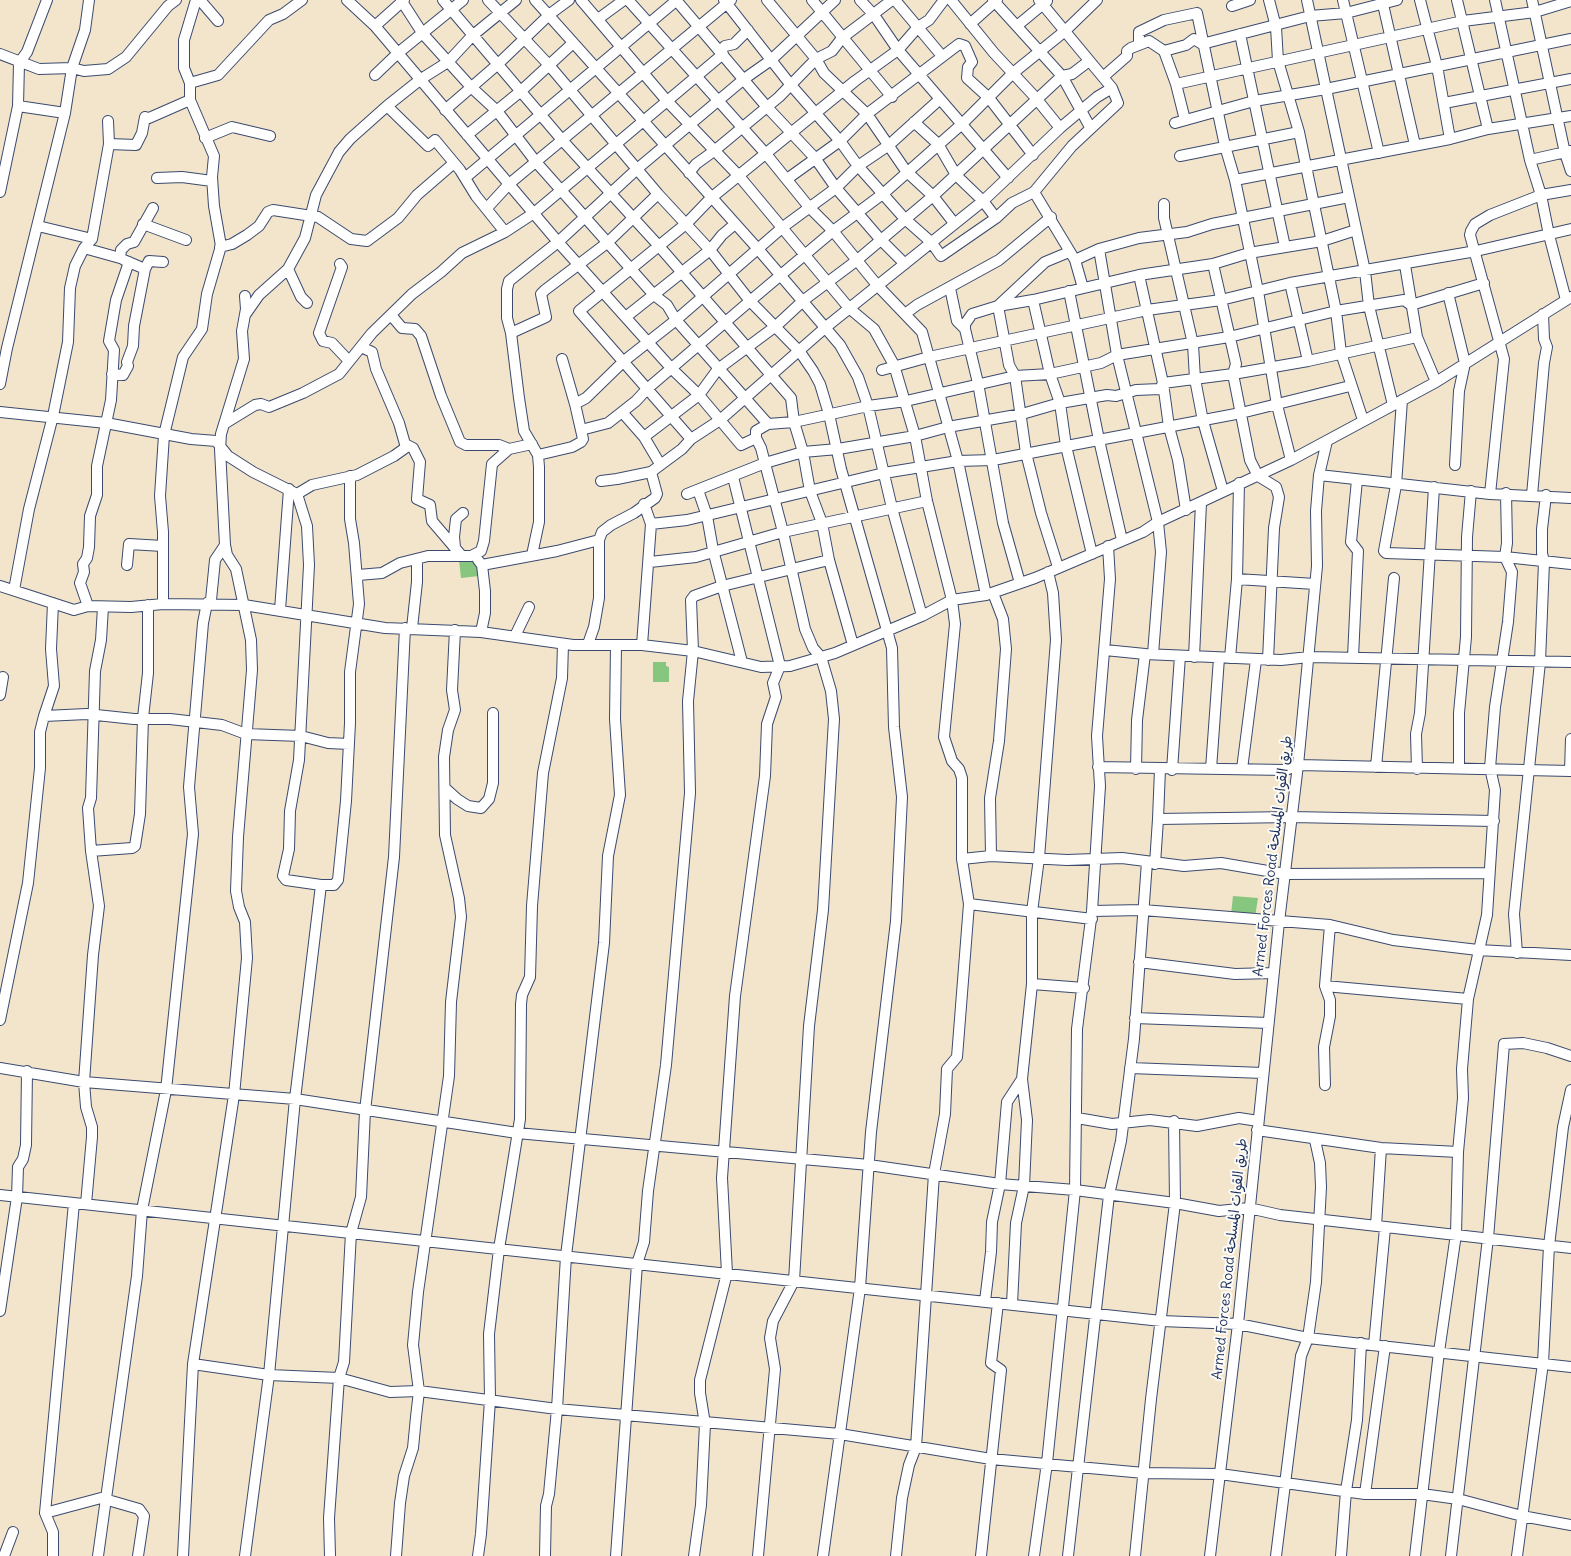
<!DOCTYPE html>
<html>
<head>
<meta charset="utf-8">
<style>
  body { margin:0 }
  canvas { display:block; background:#f2e5cb }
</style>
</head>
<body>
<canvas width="1571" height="1556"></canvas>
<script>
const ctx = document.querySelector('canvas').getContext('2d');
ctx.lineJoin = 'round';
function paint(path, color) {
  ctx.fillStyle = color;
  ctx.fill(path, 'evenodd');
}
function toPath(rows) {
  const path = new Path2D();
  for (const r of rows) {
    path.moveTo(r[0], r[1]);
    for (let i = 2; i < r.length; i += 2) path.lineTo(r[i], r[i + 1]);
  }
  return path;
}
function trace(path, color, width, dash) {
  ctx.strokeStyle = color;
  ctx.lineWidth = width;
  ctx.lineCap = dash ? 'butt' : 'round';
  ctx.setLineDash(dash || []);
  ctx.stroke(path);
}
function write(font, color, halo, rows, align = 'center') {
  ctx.font = font + ' Delius,"Playpen Sans Arabic",sans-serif';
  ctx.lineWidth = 4;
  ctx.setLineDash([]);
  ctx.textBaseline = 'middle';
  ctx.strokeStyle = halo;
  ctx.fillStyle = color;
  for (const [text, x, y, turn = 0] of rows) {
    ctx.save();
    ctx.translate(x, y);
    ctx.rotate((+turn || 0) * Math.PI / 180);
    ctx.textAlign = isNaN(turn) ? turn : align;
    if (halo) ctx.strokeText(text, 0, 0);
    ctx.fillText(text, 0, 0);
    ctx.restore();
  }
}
paint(toPath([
  [459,560,477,561,479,576,461,578],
  [653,662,666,662,666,666,669,667,669,682,653,682],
  [1233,896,1258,898,1255,917,1231,914]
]), '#86c67e');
const minor = toPath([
  [200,0,218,21],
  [347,0,375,26,558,242,672,369,699,395,741,445,756,438,756,431,768,424,794,422,868,406,906,401,1015,376,1050,374,1101,363,1117,355,1229,337,1336,311,1404,300,1411,305,1484,283],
  [401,0,423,34,471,87,497,111,536,162,654,295,667,305,676,320,768,424],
  [443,0,563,141,658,245,791,398,794,422,803,452,810,491,822,523,829,560,853,645],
  [488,0,548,64,658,194,710,250,750,301,800,352,813,371,820,384,829,414,841,469,892,648,894,727,902,797,896,921,871,1132,860,1288,823,1556],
  [535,0,758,249,840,345,858,377,868,406,892,508,922,616],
  [581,0,667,101,739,176,849,308,874,329,894,365,915,436,927,501,952,600,955,624,944,737,952,761,959,769,962,778,962,859],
  [628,0,766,154,809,207,833,231,877,285,922,332,958,461,986,595],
  [676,0,766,106,815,158,836,188,880,239,905,264],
  [724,0,790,84,840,141,858,166,905,219,931,242,941,256,996,218,1012,203,1034,192,1072,146,1118,103,1112,88,1039,0],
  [767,0,816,59,824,73,867,114,906,171,933,196,954,223],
  [812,0,892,97],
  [860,0,874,15,898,50,1008,178],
  [895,0,942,56],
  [951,0,994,53,1035,97,1060,128],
  [993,0,1062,76,1090,127],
  [1269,0,1276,27,1278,61,1299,132,1336,311,1341,353,1363,420],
  [1307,0,1365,271,1369,306,1393,405],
  [1343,0,1379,153],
  [1382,0,1415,145],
  [1420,0,1437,66,1450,139],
  [1457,0,1488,129],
  [1495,0,1530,160,1541,195,1549,235,1566,300],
  [1532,0,1565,153,1571,171],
  [1232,6,1250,0],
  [598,19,624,0],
  [970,24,997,0],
  [1018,25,1047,1],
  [375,26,404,0],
  [1240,34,1285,247],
  [1139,45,1139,32,1164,20,1197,13,1225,146,1235,180,1258,291,1277,405,1291,460],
  [720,51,725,46,734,44,748,30],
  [1164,51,1176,84],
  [0,54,39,69,72,68,84,71,108,69,126,57,168,6,176,0],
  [375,75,398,53,463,0],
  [1103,77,1127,56,1127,51,1131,48,1149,41,1164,51,1186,45,1194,39,1202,44,1310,16,1346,13,1397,0],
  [190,83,218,75,269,20,283,14,302,0],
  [1444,103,1571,79],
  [18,106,65,113],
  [387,106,428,146,435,140,460,170,476,196,505,232],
  [445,110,497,65,550,14,569,0],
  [1185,120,1176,84,1463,21,1535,12,1571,1],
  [914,122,938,144,956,175,983,201,996,218],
  [1175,123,1254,101,1326,89,1571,39],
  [467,135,521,91,573,43],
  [205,138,232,127,270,136],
  [109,144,136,145,142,133,145,117,149,118,190,100],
  [1180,156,1299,132],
  [1530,160,1570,151],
  [689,173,696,164,714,151,779,97,816,59,832,51,842,38,892,0],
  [157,178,182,177,212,181],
  [465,178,677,0],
  [787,179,840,141,867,114,959,44,965,46,972,62,968,67,967,78,989,98,1033,155],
  [1235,180,1450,139,1488,129,1571,116],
  [0,192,18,106,19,63,27,52,47,0],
  [1034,192,1075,260,1083,288],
  [1164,204,1164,218,1193,344,1195,379,1203,421,1223,491],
  [487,208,509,184,731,0],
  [143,224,186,240],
  [38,226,92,239],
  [220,247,232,244,247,235,259,226,268,212,273,210,318,217,351,239,367,241,398,218,417,195,454,163],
  [84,248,120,258,121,250,127,244,134,242,153,208],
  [1099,249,1117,355,1158,522,1161,552,1153,654],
  [124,260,145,269,149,261,163,262],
  [1075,260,1099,249,1139,238,1187,232,1212,224,1349,197],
  [340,264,342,267,319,333,323,341,332,343,349,361],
  [1213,264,1236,364,1233,374,1250,460,1258,476,1276,487,1279,497,1274,528,1268,660],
  [1405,265,1417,337,1436,382],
  [1139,275,1163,383,1169,427,1178,460,1186,510],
  [1290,283,1308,361],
  [950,288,957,321,965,329],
  [1069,291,1099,440,1122,540],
  [1448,293,1465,363,1459,391,1455,465],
  [1033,300,1050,374,1060,403,1066,446,1092,554],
  [307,303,301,297,288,269,305,238,316,195,339,152,350,139,387,106,421,79,448,62,472,36,516,0],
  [905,314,917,305,999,260,1051,217],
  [245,315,259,295,288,269],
  [391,315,402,328,415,329,421,336,441,396,460,442,466,445,499,445,509,449],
  [627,316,710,250,722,235,735,224],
  [511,333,546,317,541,294,545,290,607,243,658,194],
  [361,347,372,352,376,369,399,423,405,444,413,448,420,462,417,499,430,505,432,521,461,555],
  [562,359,575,404],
  [882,370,929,357,1147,310,1221,300,1290,283,1476,251,1571,229],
  [112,374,123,375,128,366,127,362,133,346,134,326,145,269],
  [0,384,7,348,65,113,72,68,85,30,89,0],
  [1402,400,1396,485,1384,551,1386,553,1505,557,1512,572,1508,622,1495,707,1490,768,1495,790,1487,915,1468,999,1462,1069,1463,1098,1458,1152,1456,1234,1439,1352,1415,1556],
  [0,412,106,423,191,439,216,441,228,456,253,472,297,494,312,485,357,475,394,456,408,446],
  [622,412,644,437,660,464],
  [224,424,255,405,261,404,269,407,303,393,339,374,372,333,412,294,441,272,462,253,505,232,534,213,723,54],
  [581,430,608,423,636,401,647,389,750,301,833,231,884,193,962,124,1013,73,1065,31,1097,0],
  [644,437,699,395,718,369,776,326,804,300,856,261,933,196,1062,76,1072,74,1089,61],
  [756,438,761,448,783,532,805,629,813,648,821,657,831,691,834,719,823,910,809,1026,794,1281,773,1321,770,1338,775,1369,758,1556],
  [691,439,579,311,687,223,711,198,855,81,898,50,918,27,929,20,944,0],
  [538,455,572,447,581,442,583,439,575,404,586,398,624,361,676,320,783,227,836,188,858,166,889,145,940,99],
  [1319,475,1490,494,1571,498],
  [601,481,617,479,651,472],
  [698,490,707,516,713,550,742,662],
  [1506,493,1507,543,1505,557,1571,564],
  [687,494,765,463,803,452,838,449,915,436,948,427,1022,414,1060,403,1107,395,1116,396,1136,390,1160,389,1163,383,1233,374,1308,361,1417,337],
  [1490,494,1504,359,1470,235,1471,231,1475,224,1490,215,1541,195,1571,190],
  [1532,495,1544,363,1547,347,1544,339,1543,314],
  [651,524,687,520,884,473,958,461,993,460,1241,413,1350,386],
  [455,547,454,537,456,519,463,513],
  [532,555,539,522,539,467,538,455,524,431,519,398,511,333,507,318,507,289,509,281,558,242,637,169,744,79,771,60,835,0],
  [478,560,482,565,485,591,485,613,481,632],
  [650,562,696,557,783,532,927,501],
  [127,565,129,544,163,546],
  [482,565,557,551,599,540,602,532,611,525,634,513,655,498,657,494,651,472,682,449,691,439,720,420,826,327,983,201,1060,128,1097,97,1112,88],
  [1058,567,1041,513,1026,453,1015,376,1009,365,998,306,1045,262,1069,252],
  [358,575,382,573,400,563,428,556,471,556,481,551,484,541,492,464,509,449,532,444],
  [1237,579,1315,584],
  [1020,583,1003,523,978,383,965,329,965,324,972,314,998,306,1033,300,1139,275,1213,264,1249,253,1322,241,1356,230],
  [0,586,74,610,88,606,131,607,163,604,244,605,385,628,481,632,573,645,642,645,693,651,761,667,790,666,835,653,922,616,952,600,986,595,1035,578,1143,532,1158,522,1291,460,1436,382,1571,297],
  [14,590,29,509,53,416,68,342,70,288,75,266,84,248,92,239,109,144,108,121],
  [53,603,51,649,54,686,44,716,87,714,134,719,170,719,222,725,246,734,301,736,328,743,349,744],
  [163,604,163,532,160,496,164,435,183,357,202,329,207,294,221,246,214,206,212,177,214,156,190,100,190,83,184,68,184,40,196,0],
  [88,606,80,583,84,572,83,564,87,558,89,547,90,516,97,495,97,466,111,400,114,350,109,341,116,300,129,262],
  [280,610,289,489],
  [412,628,417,582,417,559],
  [515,636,529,607],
  [588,644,594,627,599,598,599,540],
  [642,645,651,524,644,504],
  [1105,650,1145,654,1281,660,1309,657,1571,662],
  [1194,657,1201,503],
  [1353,657,1358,551,1351,542,1357,480],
  [1230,658,1237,579,1239,483],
  [0,678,3,677,0,695],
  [1098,767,1286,770,1298,765,1571,771],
  [1376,767,1394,578],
  [1459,768,1459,713,1466,637,1467,537,1471,491],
  [1136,769,1137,720,1145,654],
  [1160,769,1158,819,1292,817,1494,821],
  [1211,769,1219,658],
  [1242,769,1256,660],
  [1417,769,1416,734,1420,713,1434,487],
  [1172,770,1180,656],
  [1570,771,1571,739],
  [446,789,457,799,468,806,481,808,489,799,493,783,493,713],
  [91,851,132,848,135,846,140,814,143,718,148,673,148,605],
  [991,856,990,798,999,741,1006,649,1003,619,993,593],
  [1155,864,1158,819],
  [321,885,334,885,338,880,346,801,350,723,350,672,359,604,354,543,350,519,350,476],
  [969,904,1092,919],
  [1092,911,1143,910,1330,925,1393,940,1478,950,1571,955],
  [1517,953,1514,914,1540,662,1544,562,1542,553,1542,529,1546,495],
  [1139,962,1235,974,1273,973],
  [1032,984,1084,988],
  [1325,986,1468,999],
  [1135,1018,1268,1023],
  [0,1020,28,883,40,768,40,732,44,716],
  [0,1068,84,1082,295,1099,517,1133,869,1165,1000,1184,1075,1190,1175,1203,1219,1211,1249,1208,1280,1215,1571,1248],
  [1130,1068,1263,1073],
  [1325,1085,1324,1047,1330,1016,1330,1000,1325,986,1330,925],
  [1077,1118,1112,1124,1150,1120,1197,1126,1239,1118,1258,1121],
  [1257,1130,1381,1148,1458,1152],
  [0,1195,1161,1321,1238,1324,1308,1338,1571,1367],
  [86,1204,92,1137,92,1127,86,1107,84,1082,93,955,99,906,91,851,88,808,91,798,95,671,101,640,103,607],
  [1376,1226,1381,1148],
  [985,1301,991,1252,992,1222,1000,1184,1007,1102,1022,1079,1032,984,1032,912,1039,858,1056,640,1053,593,1048,572],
  [1012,1304,1016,1223,1024,1186,1027,1120,1022,1079],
  [0,1311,17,1197,18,1167,23,1159,26,1145,27,1071],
  [1374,1345,1385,1228],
  [193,1364,269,1375,339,1378,390,1392,419,1391,557,1409,840,1434,991,1459,1144,1473,1220,1474,1365,1494,1422,1494,1458,1499,1522,1516,1571,1525],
  [1365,1494,1385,1346],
  [45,1513,101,1498,139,1509,144,1516,138,1556],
  [4,1556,13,1532],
  [53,1556,53,1532,45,1513,74,1203],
  [98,1556,137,1276,142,1210,166,1090,193,834,189,787,203,623,207,603,211,600,215,560,225,545],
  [183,1556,193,1364,234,1095,247,958,245,922,239,907,236,891,238,837,252,670,251,640,236,569,227,555,225,545,220,449,221,434,244,359,242,331,246,309,245,296],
  [245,1556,269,1375,295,1099,321,885,286,880,283,876,289,849,290,811,299,760,309,565,307,526,297,494],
  [330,1556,329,1518,339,1378,344,1362,351,1233,361,1197,365,1111,394,857,405,628],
  [396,1556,400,1503,404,1476,413,1448,416,1417,419,1391,413,1345,418,1292,449,1076,451,1002,461,917,459,898,445,835,444,757,448,730,455,710,452,690,455,630],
  [478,1556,481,1534,490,1400,489,1334,499,1249,520,1119,521,1004,522,995,530,977,532,906,543,773,562,678,563,644],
  [545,1556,546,1506,549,1494,557,1409,566,1256,604,943,608,856,620,795,615,719,616,646],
  [616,1556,637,1264,644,1242,648,1191,666,1065,690,793,688,701,693,651,691,600,694,596,722,586,829,560],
  [694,1556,701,1505,705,1424,700,1393,700,1380,727,1273,722,1178,735,996,765,776,767,724,776,697,773,683,780,666,733,477],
  [896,1556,902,1498,909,1465,916,1447,934,1174,945,1114,947,1069,957,1057,969,904,962,859,991,856,1067,860,1122,858,1184,866,1221,863,1285,874,1488,873],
  [981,1556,1001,1370,991,1363,998,1303],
  [1034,1556,1047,1463,1075,1190,1077,1029,1092,911,1100,786,1097,736,1110,579,1108,546],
  [1068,1556,1109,1195,1121,1141,1134,1039,1147,862],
  [1135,1556,1151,1399,1175,1203,1174,1121],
  [1210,1556,1238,1324,1279,922,1298,765,1317,566,1316,511,1319,475,1327,441],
  [1276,1556,1301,1356,1308,1338,1316,1282,1321,1187,1320,1163,1315,1140],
  [1341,1556,1346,1491,1357,1420,1361,1343],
  [1451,1556,1488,1238,1504,1044,1523,1043,1547,1048,1571,1056],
  [1517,1556,1543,1363,1549,1246,1563,1127,1571,1090]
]);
trace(minor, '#3b4a6e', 12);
trace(minor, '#fff', 10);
write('14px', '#1b2f5e', '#fdfcf7', [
  ["Armed Forces Road طريق القوات المسلحة",1273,856,-83],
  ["Armed Forces Road طريق القوات المسلحة",1230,1259,-84]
]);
</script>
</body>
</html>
